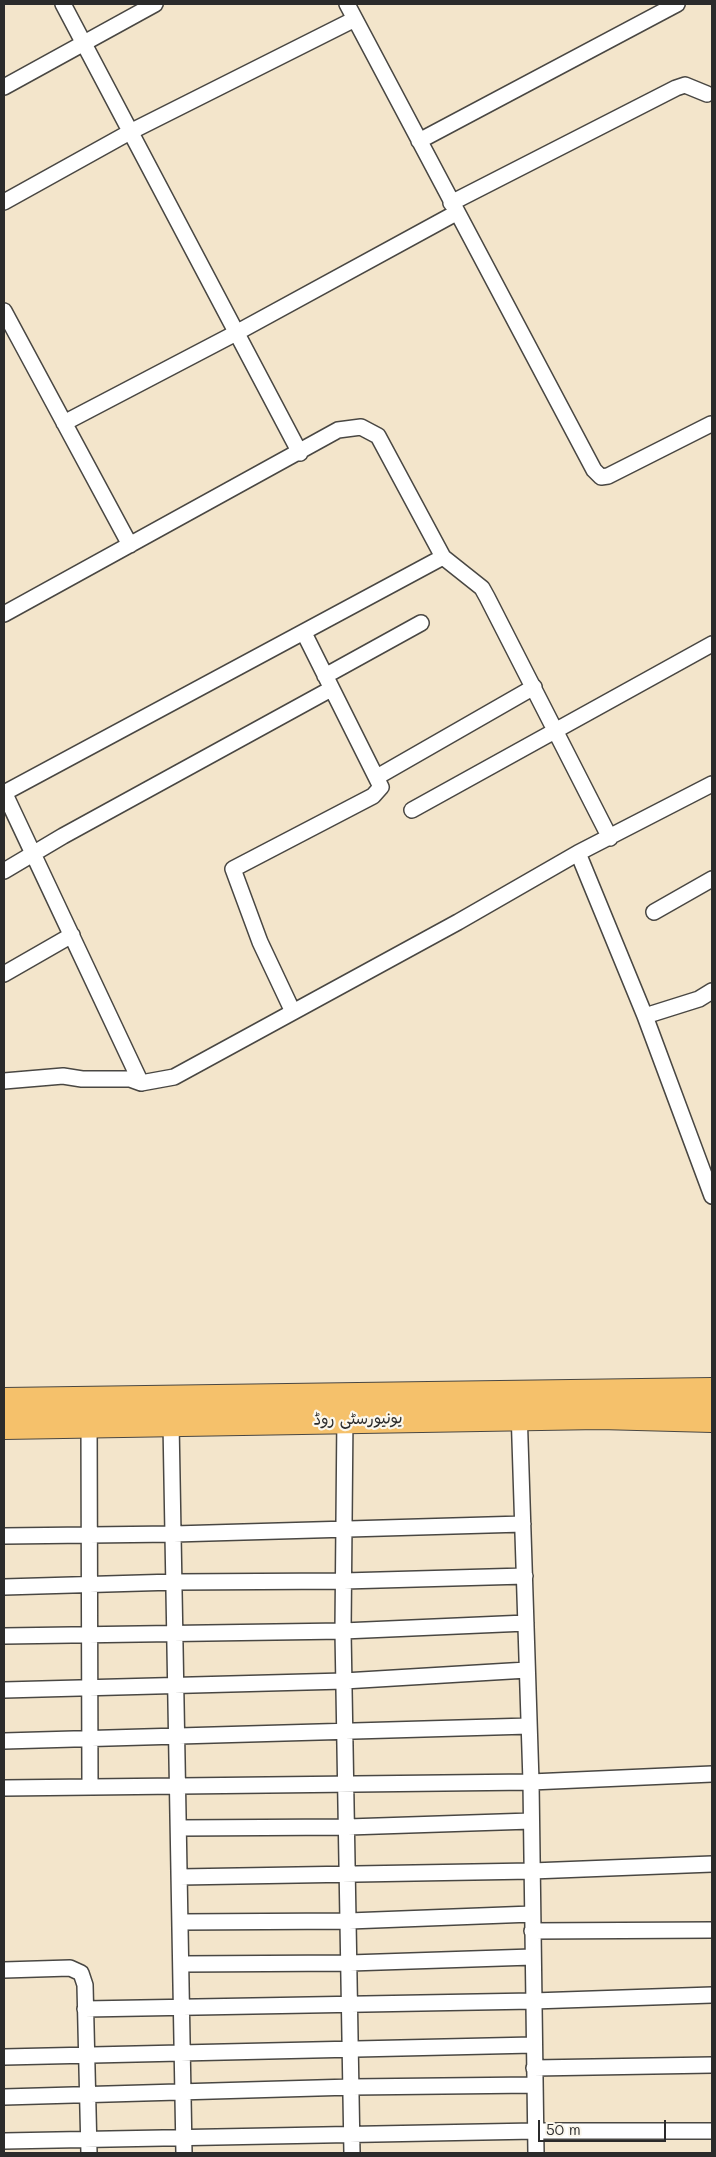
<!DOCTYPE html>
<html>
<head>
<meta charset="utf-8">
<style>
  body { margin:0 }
  #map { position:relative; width:716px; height:2157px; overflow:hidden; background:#f3e5cb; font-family:Mali,sans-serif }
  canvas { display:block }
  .frame { position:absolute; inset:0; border:5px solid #2b2b2b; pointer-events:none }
  .scale { position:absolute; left:538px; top:2120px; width:128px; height:22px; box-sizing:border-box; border:2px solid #2b2b2b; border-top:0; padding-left:6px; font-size:15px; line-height:18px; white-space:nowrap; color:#2b2b2b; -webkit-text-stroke:4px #fbf7ec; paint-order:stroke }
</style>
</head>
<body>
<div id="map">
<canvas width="716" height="2157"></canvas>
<div class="frame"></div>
<div class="scale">50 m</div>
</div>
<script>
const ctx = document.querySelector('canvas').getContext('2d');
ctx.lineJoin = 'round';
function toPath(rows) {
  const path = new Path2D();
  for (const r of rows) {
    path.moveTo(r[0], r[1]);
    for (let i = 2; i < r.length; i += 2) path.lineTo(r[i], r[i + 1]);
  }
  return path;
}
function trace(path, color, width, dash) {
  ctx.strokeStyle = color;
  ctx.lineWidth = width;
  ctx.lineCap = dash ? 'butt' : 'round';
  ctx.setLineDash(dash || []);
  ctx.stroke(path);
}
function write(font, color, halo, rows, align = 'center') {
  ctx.font = font + ' Mali,"Playpen Sans Arabic",sans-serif';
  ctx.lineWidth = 4.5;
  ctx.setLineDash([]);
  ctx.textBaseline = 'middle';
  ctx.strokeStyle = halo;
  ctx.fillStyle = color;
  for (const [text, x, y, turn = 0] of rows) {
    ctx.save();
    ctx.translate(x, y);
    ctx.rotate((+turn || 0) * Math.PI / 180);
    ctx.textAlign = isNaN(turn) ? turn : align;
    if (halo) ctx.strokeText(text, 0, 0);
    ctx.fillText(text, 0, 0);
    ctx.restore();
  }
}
const street = toPath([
  [63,4,300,453],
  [347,4,594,470,601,477,608,476,711,424],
  [4,87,155,4],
  [419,141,677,4],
  [4,202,130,132,355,19],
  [451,203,676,88,685,85,707,94],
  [4,311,130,545],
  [64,423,236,333,456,213],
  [4,614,338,430,361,427,378,436,443,557,482,588,487,597,610,838],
  [325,676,421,623],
  [377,777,534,687],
  [4,792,141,1083],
  [4,793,443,557],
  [412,810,712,644],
  [578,853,645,1016,712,1196],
  [4,871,63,836,331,689],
  [654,912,712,879],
  [4,974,72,935],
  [293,1012,260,942,233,869,373,796,381,787,304,633],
  [645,1016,699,999,712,991],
  [4,1081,63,1076,82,1079,130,1079,141,1083,174,1077,458,922,578,853,712,784],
  [519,1409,531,1782,536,2153],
  [345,1414,343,1631,352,2153],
  [89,1417,90,1787],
  [171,1422,184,2153],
  [4,1536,174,1534,523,1524],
  [4,1587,175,1582,344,1581,525,1576],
  [4,1636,343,1631,526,1623],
  [4,1690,344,1681,527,1670],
  [4,1741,529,1726],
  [4,1788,531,1782,712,1774],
  [179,1828,348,1827,531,1821],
  [180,1877,532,1871,712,1864],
  [181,1922,349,1921,532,1914],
  [532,1931,712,1930],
  [182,1964,350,1963,532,1957],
  [4,1970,70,1968,81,1973,85,1985,89,2153],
  [85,2009,533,2001,712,1995],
  [4,2057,533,2045],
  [534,2068,712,2065],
  [4,2097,352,2087,534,2085],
  [4,2141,535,2131,712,2131]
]);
const highway = toPath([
  [4,1402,712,1392],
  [4,1425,600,1415,712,1418]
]);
trace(street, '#494743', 18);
trace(highway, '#494743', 30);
trace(street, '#fff', 15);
trace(highway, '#f5c16b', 28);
write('16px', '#2b2b2b', '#fbf7ec', [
  ["یونیورسٹی روڈ",358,1419,-1]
]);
</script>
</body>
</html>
